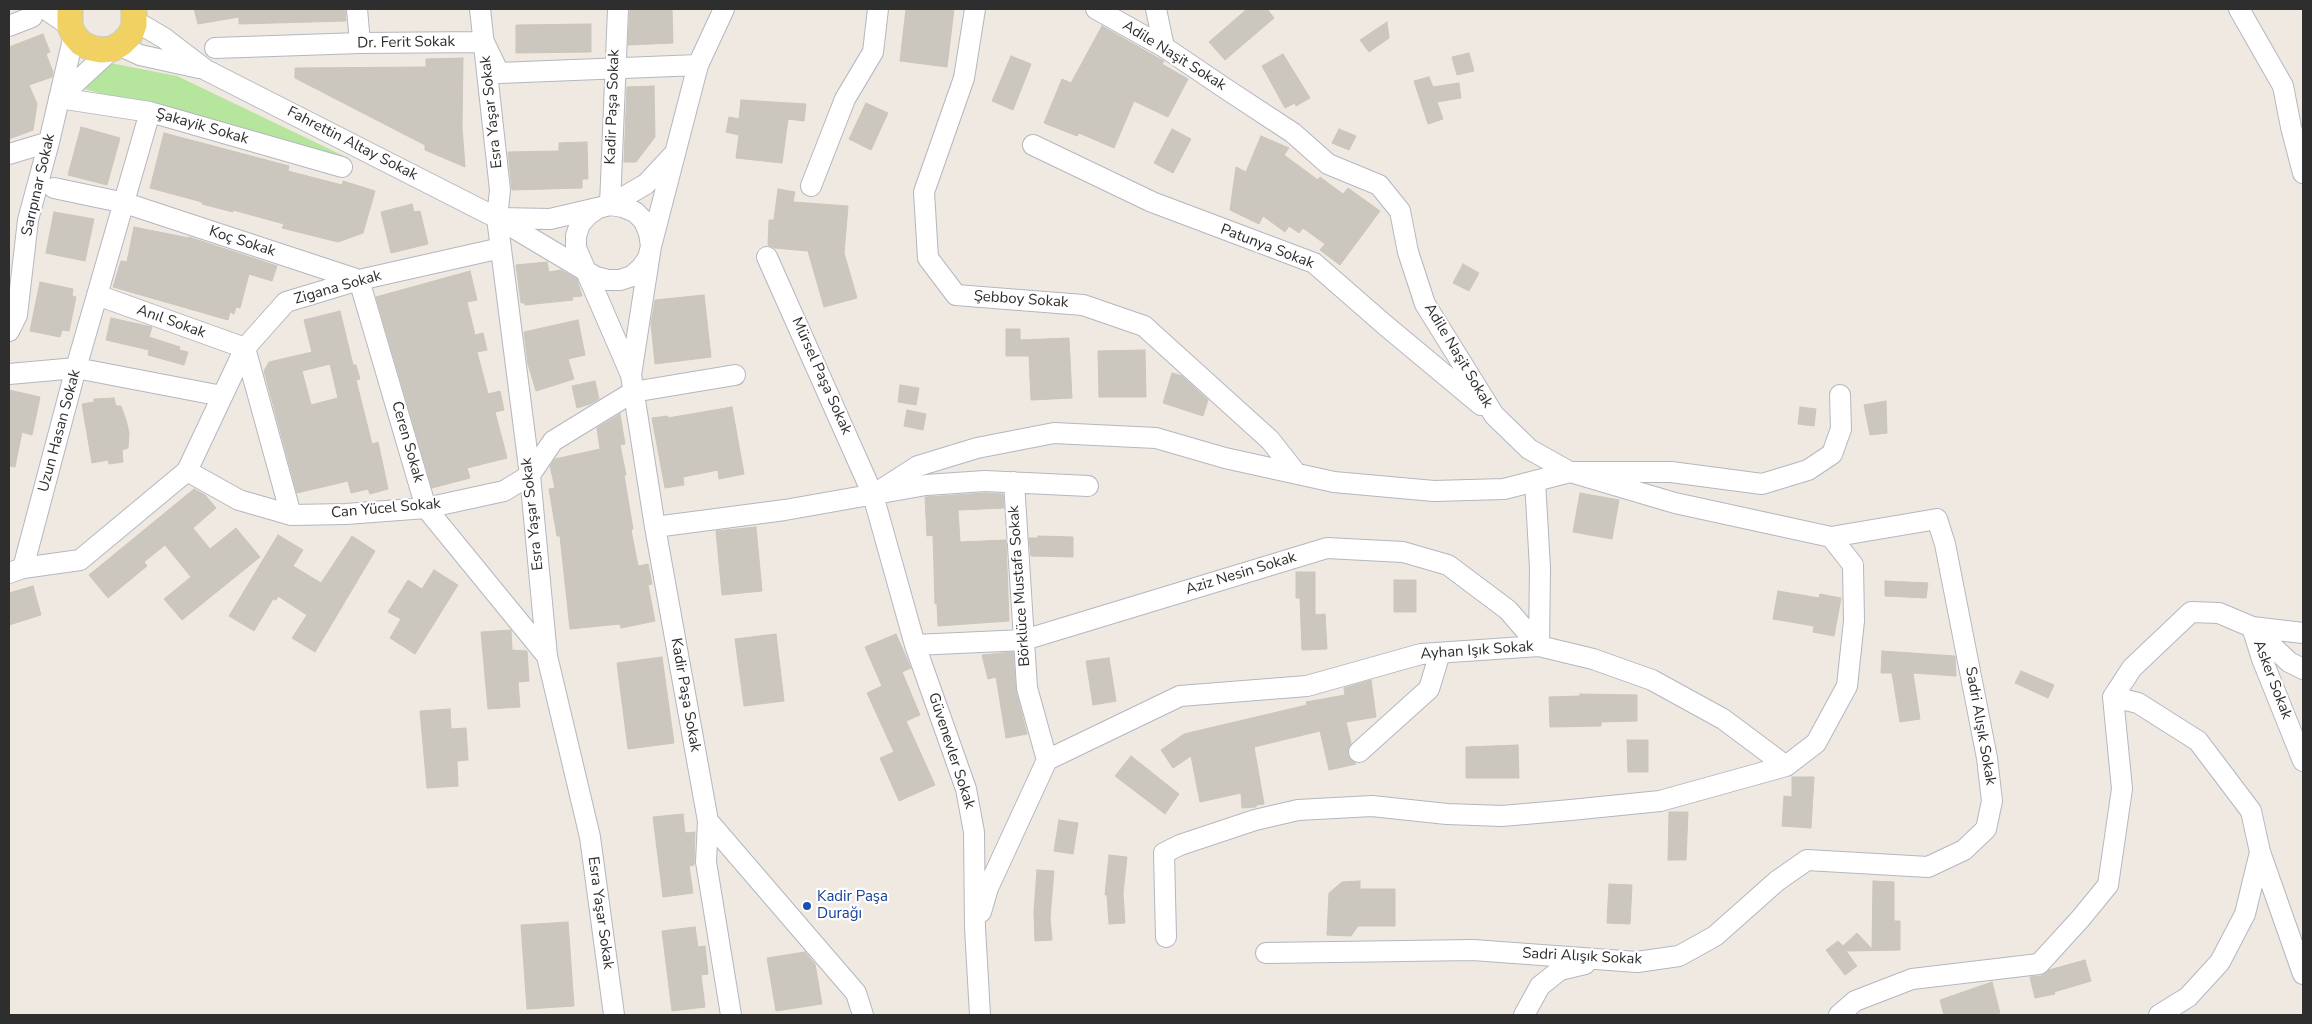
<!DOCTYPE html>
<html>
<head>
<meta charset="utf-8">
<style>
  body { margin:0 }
  #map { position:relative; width:2312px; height:1024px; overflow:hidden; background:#efe9e1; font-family:"Nunito Sans",sans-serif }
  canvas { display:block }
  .frame { position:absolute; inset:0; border:10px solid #2e2e2e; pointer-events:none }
</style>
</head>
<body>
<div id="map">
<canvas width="2312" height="1024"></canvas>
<div class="frame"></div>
</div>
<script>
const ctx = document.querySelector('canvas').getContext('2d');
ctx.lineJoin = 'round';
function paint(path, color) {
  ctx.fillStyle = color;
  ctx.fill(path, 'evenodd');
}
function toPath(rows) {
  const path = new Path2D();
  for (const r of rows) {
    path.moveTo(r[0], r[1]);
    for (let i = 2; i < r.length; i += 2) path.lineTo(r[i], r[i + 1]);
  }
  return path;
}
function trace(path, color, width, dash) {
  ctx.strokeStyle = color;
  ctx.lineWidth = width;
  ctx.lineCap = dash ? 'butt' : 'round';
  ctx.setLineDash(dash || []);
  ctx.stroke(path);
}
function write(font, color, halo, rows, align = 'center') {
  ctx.font = font + ' "Nunito Sans",sans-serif';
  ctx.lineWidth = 4.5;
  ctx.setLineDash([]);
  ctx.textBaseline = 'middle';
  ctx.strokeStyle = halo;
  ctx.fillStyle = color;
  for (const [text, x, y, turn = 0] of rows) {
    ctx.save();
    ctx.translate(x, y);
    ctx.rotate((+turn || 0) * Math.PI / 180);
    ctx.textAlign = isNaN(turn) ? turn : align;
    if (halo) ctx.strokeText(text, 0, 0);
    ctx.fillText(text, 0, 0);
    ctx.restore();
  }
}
paint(toPath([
  [110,63,177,76,346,157,84,89,86,83]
]), '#b6e59e');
const building = toPath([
  [194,9,345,9,346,21,239,24,239,17,198,24,194,9],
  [630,9,672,9,673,43,628,45,630,9],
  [906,9,954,9,947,67,900,61,906,9],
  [1247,9,1267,9,1274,18,1225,60,1209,42,1247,9],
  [1387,22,1389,38,1369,52,1360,40,1387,22],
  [591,24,591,52,516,53,516,25,591,24],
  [1102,26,1160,59,1164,61,1162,64,1188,79,1168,117,1134,101,1114,148,1079,133,1077,136,1044,123,1062,79,1071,83,1102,26],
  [43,34,50,52,46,54,53,72,52,77,29,85,37,104,33,130,9,139,9,47,43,34],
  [1469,53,1474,71,1457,75,1452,57,1469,53],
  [1283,54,1310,98,1296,106,1295,103,1285,108,1262,66,1283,54],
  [1011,56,1031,64,1013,110,992,101,1011,56],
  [463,58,462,127,465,167,425,150,425,145,295,78,295,68,426,67,426,59,463,58],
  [1429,77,1433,87,1459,83,1461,98,1437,102,1443,119,1428,124,1414,81,1429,77],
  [654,86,655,137,636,162,624,162,627,87,654,86],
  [741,100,806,104,804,121,788,119,782,163,736,158,739,135,726,132,729,117,739,119,741,100],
  [866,103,888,113,871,150,849,139,866,103],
  [81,127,120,138,107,185,68,175,81,127],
  [1172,129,1191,139,1173,173,1154,163,1172,129],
  [1339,129,1356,136,1349,150,1332,143,1339,129],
  [164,133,289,166,288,171,342,185,343,181,375,191,363,233,338,242,282,228,284,224,233,210,233,212,202,204,202,202,150,188,164,133],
  [1261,136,1289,148,1284,155,1318,180,1320,177,1343,194,1348,188,1380,211,1340,265,1320,250,1325,244,1303,228,1299,233,1289,226,1285,232,1263,216,1259,224,1230,210,1236,167,1246,172,1261,136],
  [587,142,588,179,582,179,582,188,512,190,508,152,559,151,559,143,587,142],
  [778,189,795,192,793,202,848,206,844,253,857,298,824,307,808,251,775,248,768,245,769,220,774,220,778,189],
  [412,204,414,212,420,211,428,244,391,253,381,212,412,204],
  [54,212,94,219,85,261,46,253,54,212],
  [134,227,189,238,189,237,277,266,272,281,249,274,240,308,236,307,234,314,230,312,228,320,113,287,121,261,127,262,134,227],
  [547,262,549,272,561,270,577,279,582,296,572,297,573,300,525,305,525,303,521,303,516,265,547,262],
  [1463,264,1479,273,1469,291,1453,283,1463,264],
  [470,271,477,300,467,302,475,335,483,333,487,350,477,352,488,394,500,391,504,410,495,412,507,458,467,468,470,478,432,488,376,297,470,271],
  [40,282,73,289,72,296,76,297,69,331,62,330,60,337,30,331,40,282],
  [704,295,711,357,655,364,651,324,655,300,704,295],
  [340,311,353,365,356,365,360,379,356,380,372,444,378,442,388,489,370,494,368,489,351,493,348,481,297,493,264,371,269,362,312,352,304,320,340,311],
  [330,364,338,398,311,405,302,371,330,364],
  [111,318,152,327,149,337,180,347,179,350,188,352,184,365,148,355,149,350,106,340,111,318],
  [578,320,585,355,568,359,574,379,536,391,528,364,524,332,578,320],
  [1006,329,1020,329,1020,340,1069,338,1072,398,1031,400,1029,356,1006,356,1006,329],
  [1145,350,1146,397,1099,397,1098,351,1145,350],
  [1172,373,1182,376,1208,400,1203,416,1163,403,1172,373],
  [595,381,599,399,590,404,577,408,572,386,595,381],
  [900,385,919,388,916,405,898,402,900,385],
  [9,390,40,397,32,435,22,432,15,467,9,466,9,390],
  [114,398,116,406,121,406,126,420,129,433,128,448,122,450,123,462,109,464,108,460,92,463,82,404,94,402,94,399,114,398],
  [1886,401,1887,433,1870,435,1864,405,1886,401],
  [732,407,744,474,719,479,718,470,683,477,684,485,665,488,652,418,668,416,668,418,732,407],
  [1800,407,1816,409,1814,426,1798,424,1800,407],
  [907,410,926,414,923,430,904,426,907,410],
  [620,414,625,444,620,445,626,475,624,475,633,529,631,530,638,566,648,564,652,584,648,585,655,621,621,628,620,624,570,629,560,536,557,536,549,489,555,488,550,466,555,459,600,449,597,428,620,414],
  [194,489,205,495,216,508,193,528,210,549,236,528,260,557,182,620,164,599,191,577,165,545,144,562,147,566,108,598,89,575,194,489],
  [985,493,1003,494,1004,508,958,510,960,542,1006,540,1009,621,938,626,937,604,935,604,933,535,927,536,925,497,985,493],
  [1580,493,1619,500,1612,539,1573,532,1580,493],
  [756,527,762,591,722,595,716,531,756,527],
  [278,535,303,550,293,566,321,583,352,536,375,551,315,652,292,638,307,615,278,596,276,600,273,599,254,631,229,616,278,535],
  [1038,536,1073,537,1073,557,1031,556,1029,538,1038,538,1038,536],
  [434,570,458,585,415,654,390,638,401,619,388,612,408,580,422,589,434,570],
  [1296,572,1315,572,1315,615,1325,614,1327,649,1302,650,1300,598,1296,598,1296,572],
  [1394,580,1416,580,1416,612,1394,612,1394,580],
  [1885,581,1928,583,1926,598,1885,596,1885,581],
  [33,586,41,615,9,625,9,593,33,586],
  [1778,591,1819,598,1820,594,1841,598,1834,636,1813,632,1814,626,1773,619,1778,591],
  [511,630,512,650,527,651,529,681,518,682,520,707,488,709,481,632,511,630],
  [776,634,784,701,744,706,735,639,776,634],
  [896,634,911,668,902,672,920,715,906,721,935,785,899,801,880,758,894,752,867,693,882,686,865,647,896,634],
  [1882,651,1955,656,1956,676,1913,673,1920,719,1900,722,1892,673,1881,673,1882,651],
  [1013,652,1016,691,1027,734,1006,738,996,677,988,679,982,655,1013,652],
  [662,657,674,743,628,749,617,663,662,657],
  [1109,658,1116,701,1093,705,1086,661,1109,658],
  [2021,671,2054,685,2048,698,2015,683,2021,671],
  [1371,680,1376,717,1346,722,1351,743,1348,749,1348,755,1356,764,1329,770,1320,731,1254,747,1264,804,1256,805,1256,807,1242,808,1241,793,1200,802,1191,756,1173,768,1161,750,1184,734,1307,705,1306,702,1345,695,1344,688,1371,680],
  [1580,694,1637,695,1637,721,1601,722,1601,726,1550,727,1549,697,1580,696,1580,694],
  [450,709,451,729,466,728,468,760,457,761,458,786,427,788,420,711,450,709],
  [1627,740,1648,740,1648,772,1628,772,1627,740],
  [1518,745,1519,778,1466,778,1466,747,1518,745],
  [1131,756,1179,794,1165,814,1115,776,1131,756],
  [1792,777,1814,777,1811,828,1782,826,1784,796,1792,797,1792,777],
  [1669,812,1688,812,1686,860,1668,860,1669,812],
  [683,814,685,833,695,832,694,865,689,866,693,893,663,897,653,817,683,814],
  [1059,820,1078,823,1073,854,1054,851,1059,820],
  [1109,855,1127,857,1123,893,1125,923,1109,924,1107,895,1105,895,1109,855],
  [1037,870,1054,871,1050,918,1052,940,1035,941,1034,912,1037,870],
  [1360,881,1360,889,1395,889,1395,926,1358,926,1351,936,1327,935,1329,893,1342,882,1360,881],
  [1873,881,1894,882,1894,921,1900,921,1900,950,1846,951,1857,966,1845,975,1826,950,1838,941,1843,946,1857,933,1872,949,1873,881],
  [1609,884,1632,885,1630,924,1607,923,1609,884],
  [568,922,574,1006,527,1009,521,925,568,922],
  [695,927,698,947,705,946,708,974,701,975,705,1007,672,1011,662,931,695,927],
  [805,952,815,964,822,1004,776,1011,767,958,805,952],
  [2085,960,2091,981,2054,992,2055,994,2035,998,2030,977,2041,976,2049,970,2085,960],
  [1992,982,2000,1013,1991,1015,1944,1015,1940,1000,1992,982]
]);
paint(building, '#cbc7bf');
trace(building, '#cbc5ba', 1);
const minor = toPath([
  [45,9,70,26],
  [357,9,360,43],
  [480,9,500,190,497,218,530,475,547,656,590,837,614,1015],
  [975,9,964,78,924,192,928,258,956,295,1083,305,1144,326,1270,440,1296,473],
  [1096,9,1164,47,1223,87,1293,133,1328,164,1379,185,1400,211,1408,252,1425,304,1494,415,1529,449,1570,472,1671,472,1762,484,1808,470,1832,454,1841,429,1840,395],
  [1156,9,1164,47],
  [2239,9,2283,86,2291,127,2303,173],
  [135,21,164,38,206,70,497,218,596,277,608,280,620,280,632,276,641,268,648,258,698,65,724,9],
  [9,26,32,17],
  [118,45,140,55,199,68],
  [215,48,360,43,484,42,499,73,698,65],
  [59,98,150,112,342,167],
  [59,98,112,49],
  [1033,145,1152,202,1314,263,1385,325,1481,405],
  [9,154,49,142],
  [674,154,646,184,610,205,598,208,588,215,580,224,576,236,576,248,631,375,655,527,708,821,706,862,731,1015],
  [811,186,845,99,873,52,878,9],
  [54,188,125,203,359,280,426,508,547,656],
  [610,205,618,9],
  [499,218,550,219,610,205,623,207,635,212,644,221,649,233,651,246,631,375],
  [767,257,873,495,915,645,966,789,974,832,975,928,980,1015],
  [9,331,17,315,28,220,49,142,74,35],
  [9,374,76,368,222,396],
  [187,471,239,500,291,515,346,514,426,508,504,491,530,475,553,441,633,392,735,375],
  [1535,481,1540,568,1539,646],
  [1014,482,1027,688,1047,760],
  [873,495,918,466,977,448,1054,433,1156,438,1225,458,1334,482,1434,491,1504,489,1570,472,1675,503,1831,537,1937,519,1945,544,1987,758,1992,801,1986,829,1964,850,1928,867,1807,860,1777,881,1715,936,1679,956,1637,962,1473,950,1266,953],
  [291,515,245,348,286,302,359,280,501,248],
  [655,527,785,510,926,485,985,481,1088,486],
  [23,568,76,368,150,112],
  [9,573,23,568,80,560,187,471,245,348,97,295],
  [2252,627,2262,659,2303,761],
  [2254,629,2289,662,2303,669],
  [915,645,1024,640,1327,548,1403,552,1448,565,1508,610,1539,646],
  [2113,697,2138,703,2198,741,2251,811,2260,852,2303,974],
  [2113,697,2132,668,2191,612,2219,613,2252,627,2303,633],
  [1359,752,1429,689,1440,653],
  [1047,760,1180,696,1307,686,1421,654,1539,646,1593,659,1652,680,1723,719,1786,766,1816,743,1847,686,1854,621,1853,565,1831,537],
  [708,821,856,993,863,1015],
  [981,912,988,888,1047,760],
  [1166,937,1164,853,1180,845,1255,820,1298,810,1372,806,1447,814,1502,816,1571,810,1660,801,1786,766],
  [1524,1015,1540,986,1560,970,1585,964],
  [1839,1015,1855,1001,1912,979,2039,964,2081,918,2108,885,2122,789,2113,697],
  [2159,1015,2188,997,2220,962,2245,914,2260,852]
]);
const major = toPath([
  [70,9,70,26,74,35,81,43,91,48,101,50,112,49,122,43,130,35,134,25,134,9]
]);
trace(minor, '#b4b7c1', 22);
trace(major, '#c9c9c9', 27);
trace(minor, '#fff', 20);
trace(major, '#f2d163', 25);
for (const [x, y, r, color] of [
  [807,906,5,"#1a4fb4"]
]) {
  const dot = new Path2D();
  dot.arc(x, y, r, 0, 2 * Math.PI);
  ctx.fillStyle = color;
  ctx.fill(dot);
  trace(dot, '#fff', 2);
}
write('15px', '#2e2e2e', '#fff', [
  ["Dr. Ferit Sokak",406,43,-1],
  ["Adile Naşit Sokak",1174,56,32],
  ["Kadir Paşa Sokak",613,107,-88],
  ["Esra Yaşar Sokak",492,112,-96],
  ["Şakayik Sokak",202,127,16],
  ["Fahrettin Altay Sokak",352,144,27],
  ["Sarıpınar Sokak",39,185,-77],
  ["Koç Sokak",242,242,18],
  ["Patunya Sokak",1267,247,21],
  ["Zigana Sokak",338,288,-16],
  ["Şebboy Sokak",1021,300,4],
  ["Anıl Sokak",171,322,20],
  ["Adile Naşit Sokak",1458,356,59],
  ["Mürsel Paşa Sokak",821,376,66],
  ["Uzun Hasan Sokak",60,431,-75],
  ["Ceren Sokak",407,442,74],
  ["Can Yücel Sokak",386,509,-5],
  ["Esra Yaşar Sokak",533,514,-96],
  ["Aziz Nesin Sokak",1241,574,-17],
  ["Börklüce Mustafa Sokak",1020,586,-94],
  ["Ayhan Işık Sokak",1477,651,-4],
  ["Asker Sokak",2272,680,69],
  ["Kadir Paşa Sokak",685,695,80],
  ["Sadri Alışık Sokak",1980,726,80],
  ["Güvenevler Sokak",951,751,72],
  ["Esra Yaşar Sokak",600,913,82],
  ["Sadri Alışık Sokak",1582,957,3]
]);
write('15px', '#164399', '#fff', [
  ["Kadir Paşa",817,897],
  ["Durağı",817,914]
], 'left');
</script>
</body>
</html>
